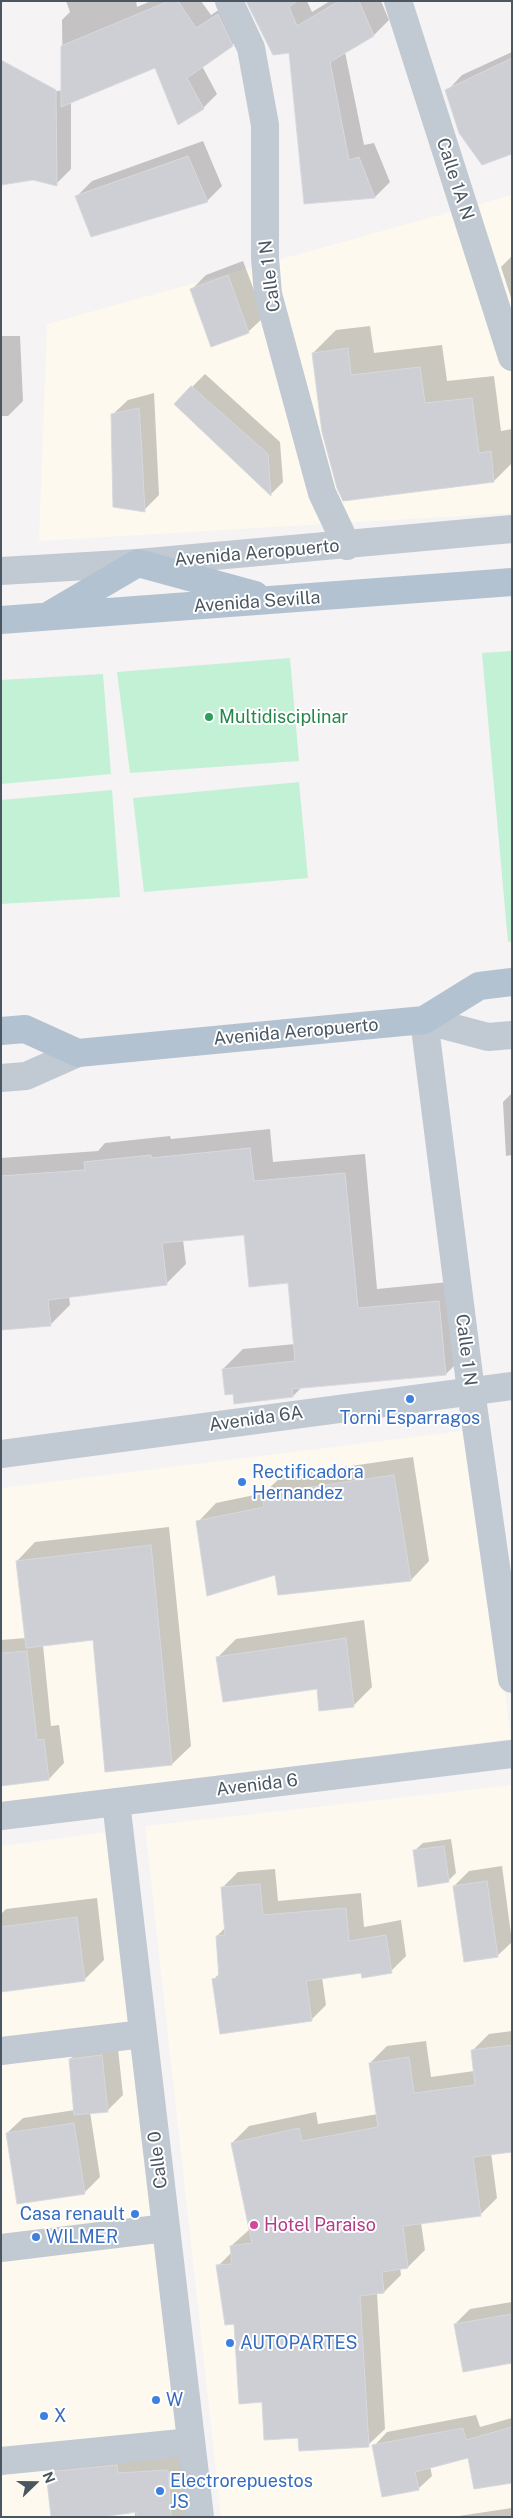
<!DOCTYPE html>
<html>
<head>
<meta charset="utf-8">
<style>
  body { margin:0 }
  #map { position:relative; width:513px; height:2518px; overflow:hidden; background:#f5f3f3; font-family:"Public Sans",sans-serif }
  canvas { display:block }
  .frame { position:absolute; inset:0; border:2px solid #4a5661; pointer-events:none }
  .north { position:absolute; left:10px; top:2458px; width:50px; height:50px; -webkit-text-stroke:4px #fff; paint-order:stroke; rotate:68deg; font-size:14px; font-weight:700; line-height:20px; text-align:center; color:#4a5661 }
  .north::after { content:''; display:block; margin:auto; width:18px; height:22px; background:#4a5661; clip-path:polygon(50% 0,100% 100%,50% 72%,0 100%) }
</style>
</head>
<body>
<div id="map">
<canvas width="513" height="2518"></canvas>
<div class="frame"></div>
<div class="north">N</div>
</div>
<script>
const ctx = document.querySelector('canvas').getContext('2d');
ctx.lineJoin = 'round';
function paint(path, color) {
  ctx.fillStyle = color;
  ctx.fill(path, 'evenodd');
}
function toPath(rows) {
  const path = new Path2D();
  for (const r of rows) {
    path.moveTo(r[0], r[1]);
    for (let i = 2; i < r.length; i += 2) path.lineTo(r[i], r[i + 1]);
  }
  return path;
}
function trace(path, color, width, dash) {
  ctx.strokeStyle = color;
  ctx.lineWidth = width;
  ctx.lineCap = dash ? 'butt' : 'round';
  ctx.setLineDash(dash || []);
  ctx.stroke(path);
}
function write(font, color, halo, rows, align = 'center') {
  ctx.font = font + ' "Public Sans",sans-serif';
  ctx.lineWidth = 4;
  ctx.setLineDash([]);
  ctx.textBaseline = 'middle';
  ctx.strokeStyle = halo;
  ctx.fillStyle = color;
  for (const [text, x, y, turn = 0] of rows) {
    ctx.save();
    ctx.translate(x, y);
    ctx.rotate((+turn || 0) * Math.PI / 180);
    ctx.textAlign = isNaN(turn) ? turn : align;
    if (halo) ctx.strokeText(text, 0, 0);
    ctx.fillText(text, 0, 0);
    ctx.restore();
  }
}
paint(toPath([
  [512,195,512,513,39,541,47,324],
  [470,1430,511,1739,1,1803,1,1488],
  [512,1785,512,2517,221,2517,145,1826],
  [107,1832,189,2517,1,2517,1,1846]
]), '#fdf9ef');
paint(toPath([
  [512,651,512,941,508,942,482,653],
  [290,658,299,761,130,773,117,672],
  [103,674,111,774,1,784,1,680],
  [299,782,308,878,144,892,133,798],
  [112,790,120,897,1,904,1,800]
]), '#c3f1d5');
paint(toPath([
  [66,1,136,1,137,7,151,1,201,1,211,15,232,1,246,31,232,45,202,66,217,94,203,108,155,66,71,102,71,169,56,184,1,101,63,90,62,20,70,12],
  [248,1,307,1,312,12,330,1,381,1,389,20,374,35,345,52,364,145,374,143,390,182,375,197,305,203,290,52],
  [512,52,512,153,447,91,462,75],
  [203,141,222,186,207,201,77,196,92,181],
  [512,256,512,301,501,267],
  [243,261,264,317,248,332,191,290,206,275],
  [370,326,374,353,442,345,447,381,494,376,501,431,512,429,512,463,494,481,344,499,313,353,336,330],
  [1,336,20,336,23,401,8,416,1,416],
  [205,374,280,442,283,482,271,494,192,387],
  [154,393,159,495,144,510,112,415,128,400],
  [512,1093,512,1155,506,1156,503,1102],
  [270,1129,273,1162,365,1154,377,1289,459,1281,466,1354,446,1374,303,1386,293,1396,234,1393,223,1369,243,1349,295,1344,289,1281,245,1233,183,1240,186,1264,166,1284,69,1296,70,1305,50,1325,1,1330,1,1158,98,1151,105,1143,170,1136,171,1139],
  [413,1457,429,1561,411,1580,276,1573,198,1522,216,1503,264,1493,282,1476],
  [169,1527,191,1746,172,1764,94,1639,43,1645,51,1726,59,1725,64,1763,49,1779,1,1785,1,1640,26,1638,17,1561,35,1542],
  [364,1620,372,1687,354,1705,320,1709,318,1687,218,1657,236,1639],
  [451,1839,456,1873,448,1881,414,1851,423,1843],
  [502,1866,512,1942,497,1956,454,1886,469,1871],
  [275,1869,278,1901,361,1893,364,1927,401,1920,406,1956,391,1971,362,1971,322,1977,326,2005,311,2020,214,1979,220,1973,217,1936,225,1928,222,1888,238,1872],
  [97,1898,104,1960,84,1980,1,1991,1,1914,6,1909],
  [512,2031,512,2151,491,2153,497,2198,480,2215,421,2223,425,2250,408,2267,400,2268,401,2275,384,2292,377,2293,385,2429,368,2445,300,2437,263,2401,218,2266,232,2252,231,2246,250,2229,232,2143,249,2126,316,2112,318,2124,378,2114,370,2063,387,2046,426,2041,431,2077,474,2071,472,2051,489,2034],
  [117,2040,123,2095,107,2111,90,2112,100,2177,84,2193,7,2133,23,2118,75,2110,70,2059,85,2044],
  [512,2302,512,2361,455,2324,470,2309],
  [476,2415,480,2427,512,2418,512,2481,469,2456,430,2466,432,2476,418,2489,374,2446,387,2432],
  [182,2456,187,2517,135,2517,135,2511,47,2473,62,2458],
  [512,2508,512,2517,452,2517]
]), '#0003');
const building = toPath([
  [169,1,178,1,196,28,218,14,233,46,187,78,204,109,178,125,155,68,61,107,61,46,169,1],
  [246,1,297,1,289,7,297,26,339,1,359,1,374,36,330,62,349,160,359,157,375,198,304,204,289,53,273,55,246,1],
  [512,58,512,154,482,165,459,133,445,90,512,58],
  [1,60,56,90,57,186,33,180,1,185,1,60],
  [188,156,208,202,91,237,75,196,188,156],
  [228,275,249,333,211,347,190,289,228,275],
  [348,348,351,375,420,367,425,403,472,398,479,453,491,451,494,482,343,501,337,488,322,432,312,353,348,348],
  [191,386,268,454,271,496,174,404,191,386],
  [139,408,141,437,145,512,113,507,111,414,139,408],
  [250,1148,254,1181,345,1173,358,1308,439,1301,446,1375,292,1389,293,1397,234,1404,233,1394,225,1395,222,1369,295,1361,288,1283,249,1287,244,1235,162,1243,167,1285,48,1300,51,1326,1,1330,1,1176,85,1170,84,1162,151,1155,151,1158,250,1148],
  [394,1475,411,1581,278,1595,275,1575,207,1596,196,1521,264,1507,262,1494,394,1475],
  [151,1545,172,1765,105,1772,93,1640,26,1648,16,1561,151,1545],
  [346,1638,354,1707,319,1711,317,1689,223,1702,216,1657,346,1638],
  [27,1651,37,1740,44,1739,49,1780,1,1786,1,1653,27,1651],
  [444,1846,449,1882,418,1887,413,1850,444,1846],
  [487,1881,498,1957,464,1962,453,1886,487,1881],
  [260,1884,263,1915,346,1908,349,1941,386,1935,392,1973,362,1978,361,1973,306,1981,312,2021,220,2034,212,1979,219,1978,216,1936,225,1935,221,1887,260,1884],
  [77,1917,85,1981,1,1992,1,1927,77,1917],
  [512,2045,512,2152,473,2157,481,2216,403,2226,408,2268,382,2272,384,2293,360,2296,369,2447,299,2451,298,2438,264,2440,262,2402,239,2404,234,2324,225,2325,216,2265,232,2264,230,2246,252,2243,231,2143,299,2128,302,2141,378,2127,369,2063,409,2057,414,2093,475,2085,471,2050,512,2045],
  [102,2055,108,2112,74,2115,69,2059,102,2055],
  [74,2123,85,2194,17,2204,6,2133,74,2123],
  [512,2314,512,2363,463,2372,454,2324,512,2314],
  [512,2427,512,2483,474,2489,468,2458,415,2472,419,2490,382,2497,372,2445,463,2428,466,2440,512,2427],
  [117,2465,118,2473,168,2470,171,2517,137,2517,137,2512,101,2517,51,2517,46,2472,117,2465]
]);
paint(building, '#cdcfd5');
trace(building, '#d7d9de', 1);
trace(toPath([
  [229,1,251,48,265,125,265,258,268,294,322,493,347,546],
  [398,1,512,357],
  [1,571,138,563,512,529],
  [512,1035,488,1037,424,1020,471,1391,512,1679],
  [1,1078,26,1076,78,1053],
  [1,1454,512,1386],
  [116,1802,200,2517],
  [1,1816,512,1754],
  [1,2051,143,2034],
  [1,2248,166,2228],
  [1,2461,191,2442]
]), '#c1cad2', 28);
trace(toPath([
  [51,614,138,563,255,595],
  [1,620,512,582],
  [1,1031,25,1029,78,1053,424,1020,479,986,512,982]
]), '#b3c2d1', 28);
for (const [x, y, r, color] of [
  [209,717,5,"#2e9e5b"],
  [410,1399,5,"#3f7fe0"],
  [242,1482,5,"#3f7fe0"],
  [135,2214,5,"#3f7fe0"],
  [254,2225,5,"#d1479c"],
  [36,2237,5,"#3f7fe0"],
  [230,2343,5,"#3f7fe0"],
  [156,2400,5,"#3f7fe0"],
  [44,2416,5,"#3f7fe0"],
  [160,2491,5,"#3f7fe0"]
]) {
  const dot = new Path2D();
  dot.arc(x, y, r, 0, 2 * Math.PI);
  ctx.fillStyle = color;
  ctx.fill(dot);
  trace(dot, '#fff', 2);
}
write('18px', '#4a5661', '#fff', [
  ["Calle 1A N",455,179,72],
  ["Calle 1 N",270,276,-97],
  ["Avenida Aeropuerto",257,553,-5],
  ["Avenida Sevilla",257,602,-4],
  ["Avenida Aeropuerto",296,1032,-5],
  ["Calle 1 N",466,1350,83],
  ["Avenida 6A",256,1419,-8],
  ["Avenida 6",257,1785,-7],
  ["Calle 0",158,2160,-97]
]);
write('18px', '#27864d', '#fff', [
  ["Multidisciplinar",219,717]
], 'left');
write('18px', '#366cbe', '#fff', [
  ["Torni Esparragos",410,1418,"center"],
  ["Rectificadora",252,1472],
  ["Hernandez",252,1493],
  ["Casa renault",125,2214,"right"],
  ["WILMER",46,2237],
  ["AUTOPARTES",240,2343],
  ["W",166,2400],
  ["X",54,2416],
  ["Electrorepuestos",170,2481],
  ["JS",170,2502]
], 'left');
write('18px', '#b23c85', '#fff', [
  ["Hotel Paraiso",264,2225]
], 'left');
</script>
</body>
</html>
